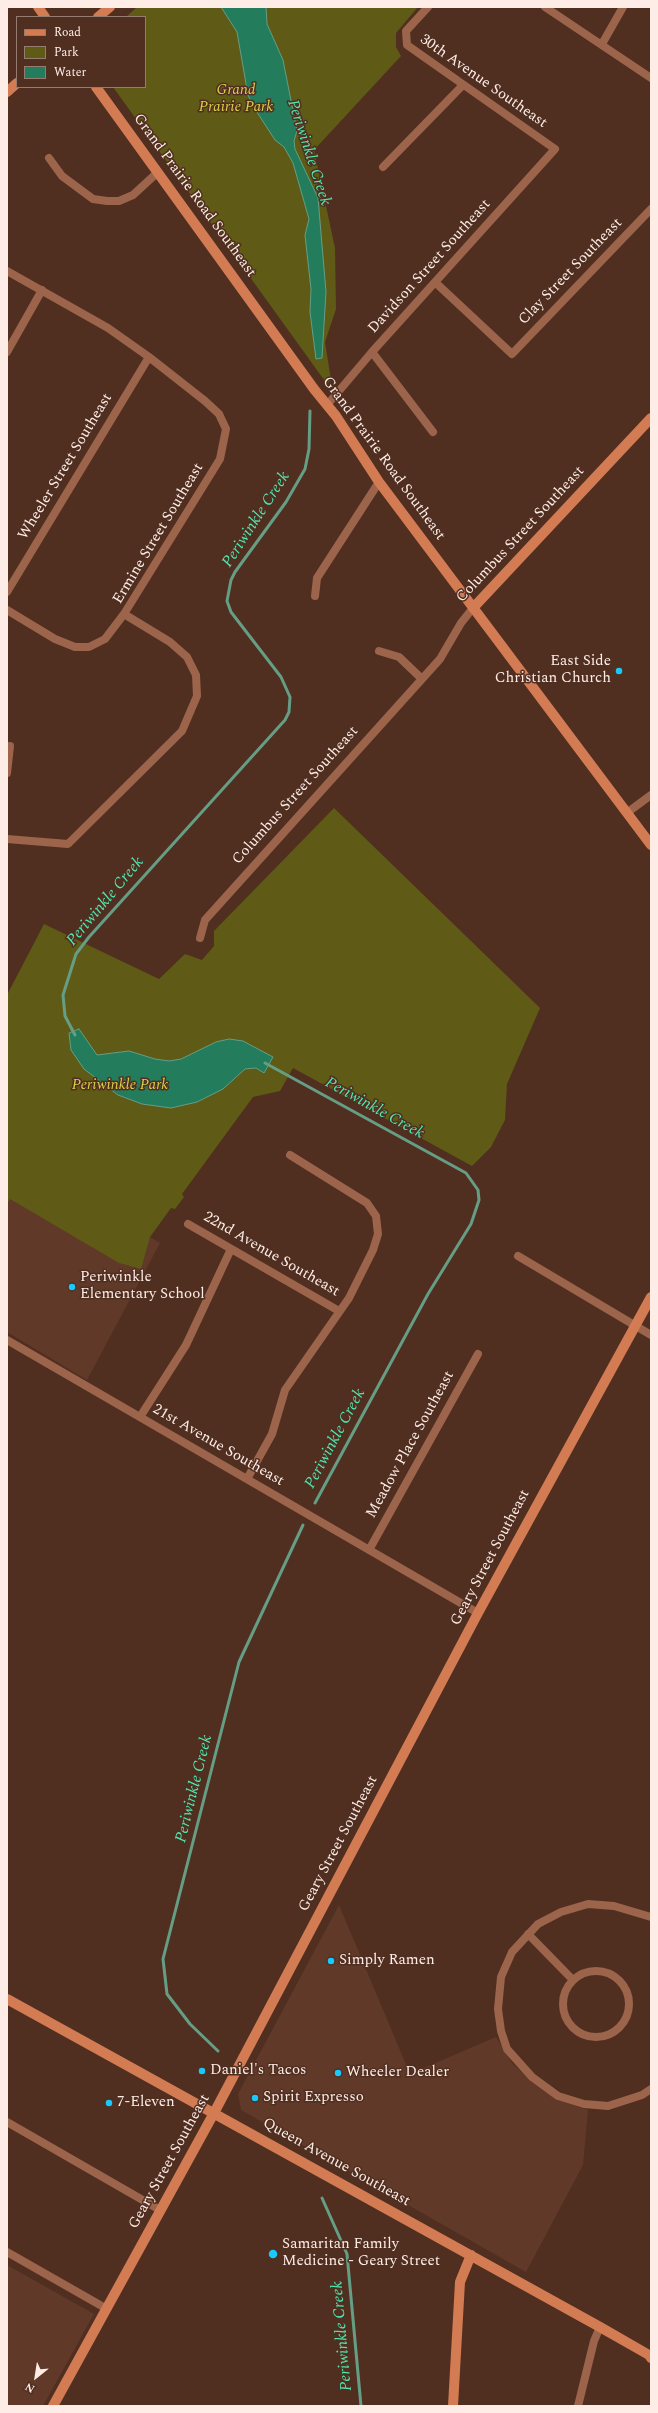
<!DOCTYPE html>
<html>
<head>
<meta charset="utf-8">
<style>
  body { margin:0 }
  #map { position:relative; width:658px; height:2413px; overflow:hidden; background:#502f21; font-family:Spectral,serif }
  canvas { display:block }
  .frame { position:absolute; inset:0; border:8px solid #feede6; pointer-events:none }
  .legend { position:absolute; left:16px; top:16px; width:130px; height:72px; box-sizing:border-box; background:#502f21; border:1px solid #967b70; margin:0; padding:5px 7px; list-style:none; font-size:12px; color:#feede6 }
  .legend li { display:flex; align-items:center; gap:8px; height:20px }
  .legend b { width:20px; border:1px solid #967b70 }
  .north { position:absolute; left:16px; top:2357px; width:40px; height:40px; -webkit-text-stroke:3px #502f21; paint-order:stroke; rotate:210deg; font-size:11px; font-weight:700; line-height:16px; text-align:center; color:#feede6 }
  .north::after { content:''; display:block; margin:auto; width:14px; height:18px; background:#feede6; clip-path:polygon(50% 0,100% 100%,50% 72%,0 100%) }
</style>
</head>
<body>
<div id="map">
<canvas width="658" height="2413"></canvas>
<div class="frame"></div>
<ul class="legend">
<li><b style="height:5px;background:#d37b52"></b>Road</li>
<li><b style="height:11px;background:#5f5a16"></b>Park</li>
<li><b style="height:11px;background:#237c5c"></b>Water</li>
</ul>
<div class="north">N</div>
</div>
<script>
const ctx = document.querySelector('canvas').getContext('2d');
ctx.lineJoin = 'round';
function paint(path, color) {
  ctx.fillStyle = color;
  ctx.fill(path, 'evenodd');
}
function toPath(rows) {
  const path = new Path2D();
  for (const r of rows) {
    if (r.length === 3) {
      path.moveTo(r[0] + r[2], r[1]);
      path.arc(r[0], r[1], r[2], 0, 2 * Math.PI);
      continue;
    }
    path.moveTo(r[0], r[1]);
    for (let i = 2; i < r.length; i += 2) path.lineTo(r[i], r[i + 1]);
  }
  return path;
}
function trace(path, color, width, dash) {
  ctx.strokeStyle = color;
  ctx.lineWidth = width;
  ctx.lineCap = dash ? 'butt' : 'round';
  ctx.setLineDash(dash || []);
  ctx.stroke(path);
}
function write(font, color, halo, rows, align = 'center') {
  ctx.font = font + ' Spectral,serif';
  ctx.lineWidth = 3;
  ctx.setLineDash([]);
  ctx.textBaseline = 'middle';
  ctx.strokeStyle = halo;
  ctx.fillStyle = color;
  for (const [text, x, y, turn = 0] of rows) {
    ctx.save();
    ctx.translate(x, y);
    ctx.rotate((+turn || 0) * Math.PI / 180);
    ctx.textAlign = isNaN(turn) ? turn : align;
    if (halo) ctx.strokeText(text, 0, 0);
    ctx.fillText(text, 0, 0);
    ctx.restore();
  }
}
paint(toPath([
  [7,1154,160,1243,87,1380,7,1332],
  [339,1905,410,2074,496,2037,512,2063,533,2083,559,2100,588,2110,583,2165,526,2272,241,2110,238,2094],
  [7,2265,94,2314,43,2406,7,2406]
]), '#603929');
paint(toPath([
  [137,7,418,7,396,33,396,47,401,56,314,150,335,248,336,309,325,342,331,380,327,384,113,87,145,87,145,17,126,17],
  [334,808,540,1008,507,1084,505,1120,491,1147,472,1166,293,1068,280,1091,253,1097,182,1194,184,1197,175,1209,171,1208,150,1237,141,1269,119,1263,10,1199,7,1204,7,995,44,924,159,979,185,954,202,960,214,946,214,931]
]), '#5f5a16');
const water = toPath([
  [221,7,266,7,267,24,283,60,297,131,294,141,295,149,318,198,326,292,322,358,316,359,310,312,311,289,305,235,309,219,293,163,284,147,275,140,253,106,248,95,237,32,221,7],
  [79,1029,97,1055,129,1051,155,1059,169,1061,181,1059,216,1042,229,1039,243,1041,273,1057,264,1073,256,1068,245,1069,223,1089,197,1102,171,1108,142,1104,118,1095,84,1069,71,1050,69,1033,79,1029]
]);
paint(water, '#237c5c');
trace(water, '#659e85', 1);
trace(toPath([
  [75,1035,65,1016,63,995,76,954,89,937,285,720,289,712,290,697,281,677,231,612,227,601,231,580,235,572,286,502,305,469,309,449,310,411],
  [265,1063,466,1173,478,1190,479,1200,471,1224,428,1294,315,1503],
  [218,2051,190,2024,167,1994,163,1959,239,1662,303,1525],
  [322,2198,347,2254,361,2406]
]), '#659e85', 3);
trace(toPath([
  [545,7,651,78],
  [602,44,623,7],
  [49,158,62,176,93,199,107,201,119,201,133,195,158,172],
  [383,167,463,85],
  [7,271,108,328,149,357,205,401,219,414,226,429,220,459,124,614,105,639,89,647,75,647,55,639,7,610],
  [436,283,512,354,651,209],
  [7,352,42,290],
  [372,352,433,432],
  [327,405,372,352,555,149,407,45,406,31,428,7],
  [7,592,149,357],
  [315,596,317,578,379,482],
  [379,651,399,657,422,679],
  [7,773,10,746],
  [628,812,651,795],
  [7,839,68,844,182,731,197,696,196,675,187,657,170,642,124,614],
  [200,938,205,920,422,679,440,659,461,623,473,608],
  [188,1224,339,1311],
  [518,1256,651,1335],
  [7,1340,478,1613],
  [140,1417,186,1345,231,1249],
  [247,1479,272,1434,285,1390,349,1298,373,1250,378,1234,376,1216,367,1203,290,1155],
  [369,1550,478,1354],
  [651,1917,614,1906,588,1904,561,1912,538,1924,512,1952,501,1977,498,2009,501,2031,507,2049,532,2077,558,2096,584,2104,608,2106,642,2095,651,2089],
  [528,1934,573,1980],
  [596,2004,33],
  [7,2122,160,2210],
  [7,2252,107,2309],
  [578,2406,594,2341,600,2327]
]), '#9d644c', 8);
trace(toPath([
  [38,7,45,17],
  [98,17,110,7],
  [96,87,314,389,336,416,379,482,651,845],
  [7,92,17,83],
  [473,608,651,418],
  [7,1999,600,2327,649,2355,651,2358],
  [53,2406,214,2113,478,1613,651,1297],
  [453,2406,460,2282,471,2255]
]), '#d37b52', 10);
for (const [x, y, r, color] of [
  [619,671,4,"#18cafc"],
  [72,1287,4,"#18cafc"],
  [331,1961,4,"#18cafc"],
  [202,2071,4,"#18cafc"],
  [338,2073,4,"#18cafc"],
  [255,2098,4,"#18cafc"],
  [109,2103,4,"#18cafc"],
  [273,2254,5,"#18cafc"]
]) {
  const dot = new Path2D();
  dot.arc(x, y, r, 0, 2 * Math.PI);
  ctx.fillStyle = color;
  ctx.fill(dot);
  trace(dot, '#502f21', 1.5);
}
write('15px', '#feede6', '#502f21', [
  ["30th Avenue Southeast",483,82,35],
  ["Grand Prairie Road Southeast",194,196,54],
  ["Davidson Street Southeast",430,267,-48],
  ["Clay Street Southeast",571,272,-46],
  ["Grand Prairie Road Southeast",383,459,54],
  ["Wheeler Street Southeast",66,467,-59],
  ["Ermine Street Southeast",159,534,-59],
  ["Columbus Street Southeast",521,535,-47],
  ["Columbus Street Southeast",296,796,-48],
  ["22nd Avenue Southeast",271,1255,30],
  ["Meadow Place Southeast",411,1445,-61],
  ["21st Avenue Southeast",218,1446,30],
  ["Geary Street Southeast",491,1558,-62],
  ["Geary Street Southeast",339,1844,-62],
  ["Geary Street Southeast",170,2162,-61],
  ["Queen Avenue Southeast",336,2163,29]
]);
write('italic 15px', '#dbcf49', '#502f21', [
  ["Grand",236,91],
  ["Prairie Park",236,108],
  ["Periwinkle Park",120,1086]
]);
write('15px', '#feede6', '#502f21', [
  ["East Side",611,662,"right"],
  ["Christian Church",611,679,"right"],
  ["Periwinkle",80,1278],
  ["Elementary School",80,1295],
  ["Simply Ramen",339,1961],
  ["Daniel's Tacos",210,2071],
  ["Wheeler Dealer",346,2073],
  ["Spirit Expresso",263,2098],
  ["7-Eleven",117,2103],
  ["Samaritan Family",282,2245],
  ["Medicine - Geary Street",282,2262]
], 'left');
write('italic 16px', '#50e8b0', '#502f21', [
  ["Periwinkle Creek",308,153,72],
  ["Periwinkle Creek",257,520,-57],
  ["Periwinkle Creek",106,902,-50],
  ["Periwinkle Creek",374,1109,29],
  ["Periwinkle Creek",336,1439,-62],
  ["Periwinkle Creek",195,1789,-76],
  ["Periwinkle Creek",343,2336,-95]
]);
</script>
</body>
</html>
